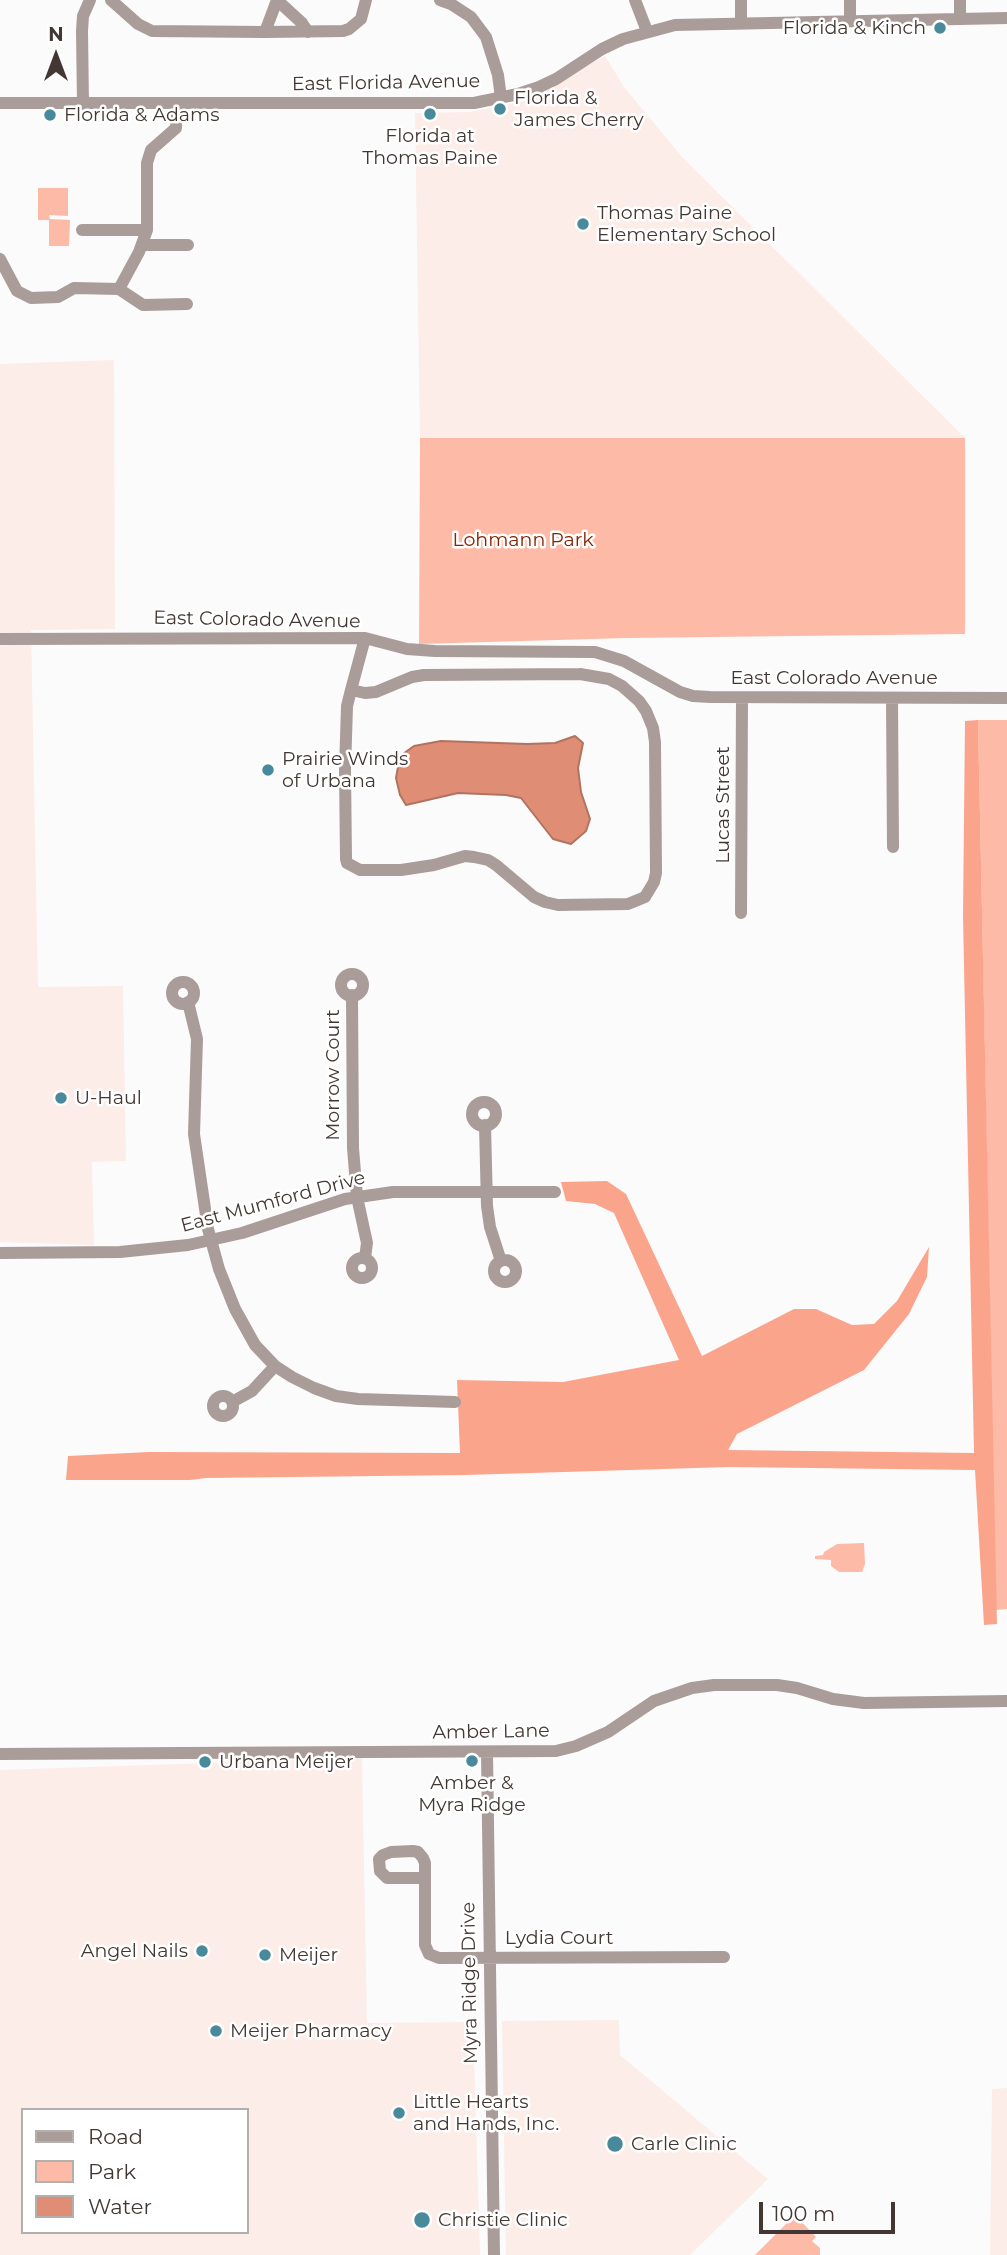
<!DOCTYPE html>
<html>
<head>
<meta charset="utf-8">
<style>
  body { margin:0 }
  #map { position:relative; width:1007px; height:2255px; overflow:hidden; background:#fbfbfb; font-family:Montserrat,sans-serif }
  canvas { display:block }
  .legend { position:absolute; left:21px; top:2108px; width:228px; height:126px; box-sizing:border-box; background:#fff; border:2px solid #b3afad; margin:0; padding:9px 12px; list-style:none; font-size:21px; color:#423733 }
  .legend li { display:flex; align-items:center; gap:14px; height:35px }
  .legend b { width:35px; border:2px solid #b3afad }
  .north { position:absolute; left:21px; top:21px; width:70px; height:70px; -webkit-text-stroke:5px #fff; paint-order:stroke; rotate:0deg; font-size:19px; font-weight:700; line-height:28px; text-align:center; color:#423733 }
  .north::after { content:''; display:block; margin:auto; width:24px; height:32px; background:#423733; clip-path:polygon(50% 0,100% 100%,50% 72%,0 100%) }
  .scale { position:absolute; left:759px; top:2202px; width:136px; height:32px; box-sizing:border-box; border:4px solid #423733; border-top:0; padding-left:9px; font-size:21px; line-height:24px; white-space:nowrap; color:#423733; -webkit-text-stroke:5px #fff; paint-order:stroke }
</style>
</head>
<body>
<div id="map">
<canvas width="1007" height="2255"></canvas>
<ul class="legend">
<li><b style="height:9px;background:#a99c99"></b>Road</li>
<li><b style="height:19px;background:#fcbaa7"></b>Park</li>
<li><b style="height:19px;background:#e08d75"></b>Water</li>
</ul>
<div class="north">N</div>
<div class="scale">100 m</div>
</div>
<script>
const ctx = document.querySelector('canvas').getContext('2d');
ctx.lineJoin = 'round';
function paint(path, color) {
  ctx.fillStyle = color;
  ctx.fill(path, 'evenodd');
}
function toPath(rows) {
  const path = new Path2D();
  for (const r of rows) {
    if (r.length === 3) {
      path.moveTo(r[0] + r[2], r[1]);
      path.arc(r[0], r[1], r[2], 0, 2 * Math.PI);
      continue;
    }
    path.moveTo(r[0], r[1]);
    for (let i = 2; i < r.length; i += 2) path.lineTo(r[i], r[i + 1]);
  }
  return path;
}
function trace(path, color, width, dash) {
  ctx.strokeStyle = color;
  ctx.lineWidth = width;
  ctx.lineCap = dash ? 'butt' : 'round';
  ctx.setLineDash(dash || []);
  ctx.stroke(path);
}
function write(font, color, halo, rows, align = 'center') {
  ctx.font = font + ' Montserrat,sans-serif';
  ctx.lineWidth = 5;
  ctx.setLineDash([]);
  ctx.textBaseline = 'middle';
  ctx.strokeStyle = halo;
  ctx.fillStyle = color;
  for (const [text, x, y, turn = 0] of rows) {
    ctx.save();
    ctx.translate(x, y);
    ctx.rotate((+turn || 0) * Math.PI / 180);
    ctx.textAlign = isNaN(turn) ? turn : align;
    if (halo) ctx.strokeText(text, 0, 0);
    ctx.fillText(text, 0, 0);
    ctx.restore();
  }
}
paint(toPath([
  [605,56,624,87,683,158,965,438,420,438,415,113,469,112,517,103],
  [114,360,115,629,31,630,38,987,123,986,126,1161,92,1162,94,1245,0,1242,0,364],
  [362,1758,367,2023,473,2022,480,2255,0,2255,0,1770],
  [23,2110,247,2110,247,2232,23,2232],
  [619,2020,620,2055,768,2179,690,2255,506,2255,502,2021],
  [1007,2088,1007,2255,990,2255,992,2089]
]), '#fcede8');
paint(toPath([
  [38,188,68,188,68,216,49,215,50,219,70,220,69,246,49,246,49,220,38,220],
  [420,438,965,438,965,634,626,638,419,644],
  [978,720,1007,720,1007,1609,996,1610],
  [864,1543,865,1564,862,1572,839,1572,831,1566,831,1560,815,1559,815,1556,823,1555,824,1552,837,1544],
  [795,2215,816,2237,812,2241,820,2248,820,2255,755,2255]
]), '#fcbaa7');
paint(toPath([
  [978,720,997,1624,984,1625,975,1470,729,1467,465,1475,206,1478,190,1480,66,1480,68,1456,149,1452,460,1453,457,1380,563,1382,679,1360,614,1213,595,1204,566,1201,561,1182,607,1181,626,1194,702,1356,794,1309,816,1309,852,1325,874,1324,897,1301,929,1247,927,1277,909,1314,864,1370,737,1434,728,1450,974,1453,963,916,965,721]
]), '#faa48c');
const water = toPath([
  [575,736,583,743,578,768,581,792,590,819,586,831,571,844,553,839,521,798,506,795,458,793,406,805,400,795,396,778,400,756,414,746,441,741,527,744,555,743,575,736]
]);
paint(water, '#e08d75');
trace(water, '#b17361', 2);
trace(toPath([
  [111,0,138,24,152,31,265,32,343,31,349,29,361,19,366,0],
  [277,0,302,23,308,32],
  [440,0,451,4,471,17,486,37,498,75,501,98],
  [635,0,647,31],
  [741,0,741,23],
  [850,0,850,21],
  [960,0,960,19],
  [265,32,277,0],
  [0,103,474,103,518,94,539,87,556,79,602,49,623,39,675,25,1007,18],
  [83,104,82,31,83,16,90,0],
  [82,230,147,230],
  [142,245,188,245],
  [0,259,17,291,31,298,58,297,74,288,119,289,143,305,187,304],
  [119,289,139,252,147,230,147,163,151,150,176,128,177,104],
  [0,639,365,638,407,649,435,651,595,652,624,661,680,692,693,696,710,697,1007,698],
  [580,674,609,679,622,686,639,701,646,711,653,728,655,742,656,873,654,882,645,897,628,904,558,905,545,902,534,897,496,865,488,860,474,857,465,856,434,865,401,870,360,870,347,863,346,859,345,770,347,706,351,690,365,693,376,692,412,677,424,675,580,674],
  [351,690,365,638],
  [892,698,893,847],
  [741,913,742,698],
  [352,985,11],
  [183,993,11],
  [352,995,353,1148,357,1197,367,1243,365,1258],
  [188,1002,197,1039,194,1134,208,1229,219,1269,235,1309,255,1345,275,1366,292,1377,314,1388,336,1396,358,1399,455,1402],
  [484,1114,12],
  [485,1125,487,1206,490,1227,501,1261],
  [0,1253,120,1252,188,1245,242,1233,345,1199,393,1192,555,1192],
  [362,1268,10],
  [505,1271,11],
  [223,1406,10],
  [232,1402,252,1391,275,1366],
  [487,1752,494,2255],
  [0,1754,556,1751,576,1746,608,1732,654,1701,692,1688,714,1685,777,1685,797,1688,833,1699,864,1703,1007,1701],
  [425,1878,387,1878,380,1871,379,1859,383,1855,391,1852,413,1851,418,1852,423,1858,425,1863,425,1945,429,1954,439,1958,724,1957]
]), '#a99c99', 12);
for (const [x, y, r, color] of [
  [940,28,7,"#488a9b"],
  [500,109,7,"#488a9b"],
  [430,114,7,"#488a9b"],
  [50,115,7,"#488a9b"],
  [583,224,7,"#488a9b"],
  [268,770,7,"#488a9b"],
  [61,1098,7,"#488a9b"],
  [472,1761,7,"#488a9b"],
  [205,1762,7,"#488a9b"],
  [202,1951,7,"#488a9b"],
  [265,1955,7,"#488a9b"],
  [216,2031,7,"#488a9b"],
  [399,2113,7,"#488a9b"],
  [615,2144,9,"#488a9b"],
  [422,2220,9,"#488a9b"]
]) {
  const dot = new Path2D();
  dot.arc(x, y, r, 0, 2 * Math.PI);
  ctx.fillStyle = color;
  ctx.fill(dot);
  trace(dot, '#fff', 2.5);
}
write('19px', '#423733', '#fff', [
  ["Florida & Kinch",926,28,"right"],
  ["Florida &",514,98],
  ["James Cherry",514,120],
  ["Florida & Adams",64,115],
  ["Florida at",430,136,"center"],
  ["Thomas Paine",430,158,"center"],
  ["Thomas Paine",597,213],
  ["Elementary School",597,235],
  ["Prairie Winds",282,759],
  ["of Urbana",282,781],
  ["U-Haul",75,1098],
  ["Urbana Meijer",219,1762],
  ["Amber &",472,1783,"center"],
  ["Myra Ridge",472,1805,"center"],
  ["Angel Nails",188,1951,"right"],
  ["Meijer",279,1955],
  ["Meijer Pharmacy",230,2031],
  ["Little Hearts",413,2102],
  ["and Hands, Inc.",413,2124],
  ["Carle Clinic",631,2144],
  ["Christie Clinic",438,2220]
], 'left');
write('19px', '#423733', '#fff', [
  ["East Florida Avenue",386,83,-1],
  ["East Colorado Avenue",257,620,1],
  ["East Colorado Avenue",834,678],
  ["Lucas Street",723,805,-90],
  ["Morrow Court",333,1075,-90],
  ["East Mumford Drive",273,1202,-15],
  ["Amber Lane",491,1732,-1],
  ["Lydia Court",559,1938],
  ["Myra Ridge Drive",470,1983,-91]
]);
write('19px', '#852301', '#fff', [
  ["Lohmann Park",523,540]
]);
</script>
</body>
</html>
